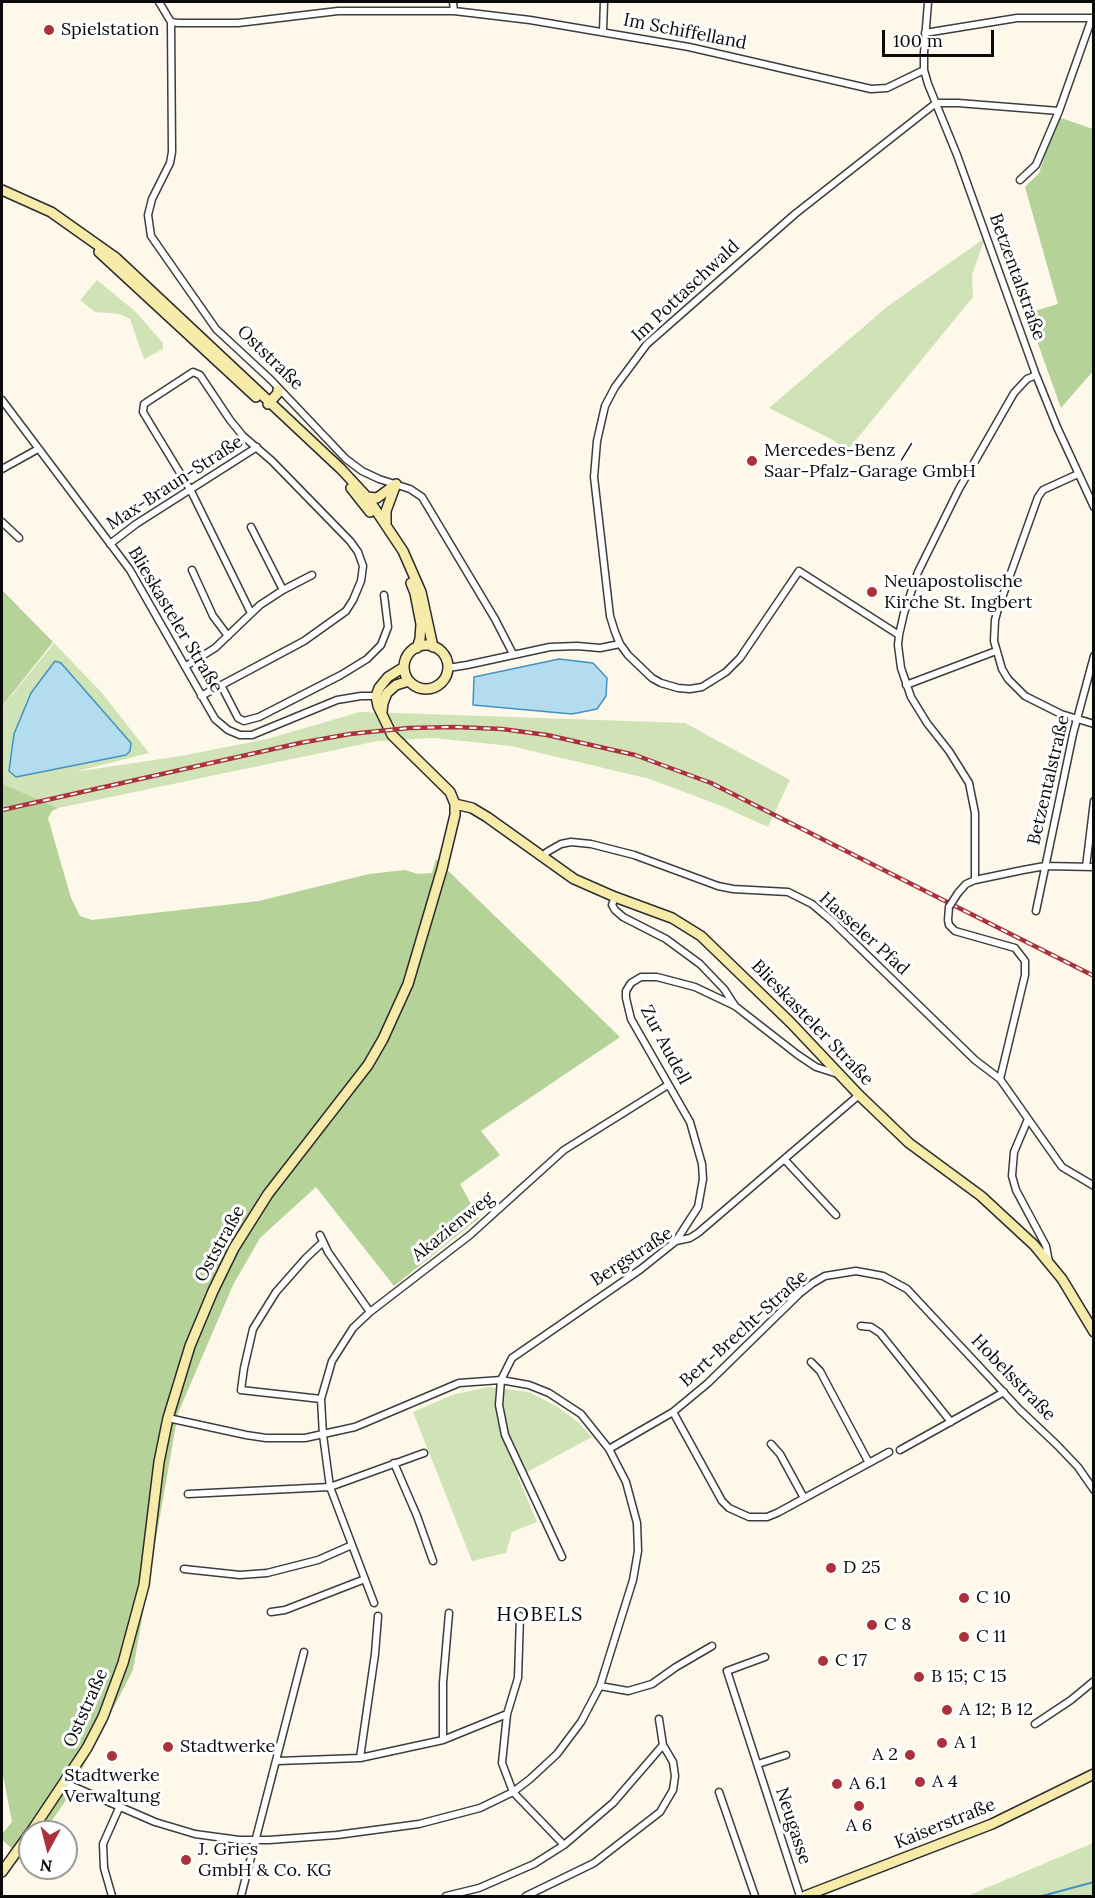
<!DOCTYPE html>
<html>
<head>
<meta charset="utf-8">
<style>
  body { margin:0 }
  #map { position:relative; width:1095px; height:1898px; overflow:hidden; background:#fdf8e9; font-family:Lora,serif }
  canvas { display:block }
  .frame { position:absolute; inset:0; border:3px solid #0a0a0a; pointer-events:none }
  .north { position:absolute; left:18px; top:1820px; width:60px; height:60px; box-sizing:border-box; background:#fff; border:2px solid #9d9d9d; border-radius:50%; rotate:187deg; font-size:16px; font-weight:700; line-height:24px; text-align:center; color:#0a0a0a }
  .north::after { content:''; display:block; margin:auto; width:21px; height:27px; background:#ab313c; clip-path:polygon(50% 0,100% 100%,50% 72%,0 100%) }
  .scale { position:absolute; left:882px; top:30px; width:112px; height:27px; box-sizing:border-box; border:3px solid #0a0a0a; border-top:0; padding-left:8px; font-size:18px; line-height:21px; white-space:nowrap; color:#0a0a0a; -webkit-text-stroke:4px #fff; paint-order:stroke }
</style>
</head>
<body>
<div id="map">
<canvas width="1095" height="1898"></canvas>
<div class="frame"></div>
<div class="north">N</div>
<div class="scale">100 m</div>
</div>
<script>
const ctx = document.querySelector('canvas').getContext('2d');
ctx.lineJoin = 'round';
function paint(path, color) {
  ctx.fillStyle = color;
  ctx.fill(path, 'evenodd');
}
function toPath(rows) {
  const path = new Path2D();
  for (const r of rows) {
    if (r.length === 3) {
      path.moveTo(r[0] + r[2], r[1]);
      path.arc(r[0], r[1], r[2], 0, 2 * Math.PI);
      continue;
    }
    path.moveTo(r[0], r[1]);
    for (let i = 2; i < r.length; i += 2) path.lineTo(r[i], r[i + 1]);
  }
  return path;
}
function trace(path, color, width, dash) {
  ctx.strokeStyle = color;
  ctx.lineWidth = width;
  ctx.lineCap = dash ? 'butt' : 'round';
  ctx.setLineDash(dash || []);
  ctx.stroke(path);
}
function write(font, color, halo, rows, align = 'center') {
  ctx.font = font + ' Lora,serif';
  ctx.lineWidth = 6;
  ctx.setLineDash([]);
  ctx.textBaseline = 'middle';
  ctx.strokeStyle = halo;
  ctx.fillStyle = color;
  for (const [text, x, y, turn = 0] of rows) {
    ctx.save();
    ctx.translate(x, y);
    ctx.rotate((+turn || 0) * Math.PI / 180);
    ctx.textAlign = isNaN(turn) ? turn : align;
    if (halo) ctx.strokeText(text, 0, 0);
    ctx.fillText(text, 0, 0);
    ctx.restore();
  }
}
paint(toPath([
  [985,238,972,275,973,297,847,451,833,440,769,408,888,306],
  [97,280,136,312,163,343,163,349,144,359,130,319,119,314,95,312,80,300],
  [54,643,102,693,149,753,74,772,181,756,267,739,360,712,396,713,685,723,790,780,768,827,719,805,650,779,511,746,434,738,378,741,58,808,5,785,2,779,3,706],
  [489,1387,529,1392,558,1407,578,1422,592,1437,518,1477,537,1522,512,1532,506,1553,472,1561,413,1412,455,1394],
  [1093,1843,1093,1896,967,1896]
]), '#d0e3b7');
paint(toPath([
  [1058,117,1093,129,1093,371,1061,408,1037,341,1031,312,1058,304,1025,187,1039,173],
  [2,590,53,642,3,705,2,711],
  [2,779,5,785,58,808,52,811,48,818,71,898,80,916,92,920,259,901,369,874,405,870,418,874,432,873,436,859,620,1037,481,1131,500,1155,460,1184,479,1218,394,1286,316,1187,260,1238,233,1285,178,1413,133,1670,66,1800,44,1832,30,1832,30,1853,25,1860,2,1840,2,1834,12,1822,2,1770]
]), '#b5d298');
const water = toPath([
  [559,659,593,663,607,678,606,696,597,709,572,714,473,705,474,677,559,659],
  [55,661,61,663,131,743,130,751,126,755,16,777,9,771,14,734,31,693,55,661]
]);
paint(water, '#b3dcef');
trace(water, '#4193bf', 1.5);
trace(toPath([
  [1042,1896,1094,1882]
]), '#4193bf', 2);
const minor = toPath([
  [159,2,171,22,178,23,238,23,338,11,454,11,530,20,689,47,871,89,887,88,924,70],
  [453,2,454,11],
  [928,2,924,53,924,70,928,84,957,155,1036,375,1057,427,1094,507],
  [171,22,172,152,170,163,152,199,148,215,151,236,216,329,271,380,346,459,362,471,379,479,410,489,422,497,495,619,513,654],
  [603,31,604,2],
  [925,33,1017,18,1094,18],
  [936,103,958,103,1059,111],
  [1020,180,1036,165,1059,111,1092,18],
  [2,400,130,570,215,719,228,730,240,735,252,735,337,700,361,696,376,696],
  [2,469,38,449],
  [1078,474,1043,490,1038,497,998,609,995,620,994,641,1002,669,1008,679,1025,696,1061,714,1094,724],
  [2,522,19,538],
  [251,527,283,590],
  [110,544,136,524,257,447],
  [192,570,213,616,228,636],
  [899,635,799,571,740,658,726,672,702,687,690,689,678,688,661,683,652,678,628,655,620,644,615,632,610,616,594,477,597,441,605,406,615,387,647,344,795,214,936,103],
  [186,666,215,648,260,605,283,590,312,575],
  [448,668,467,665,550,647,577,646,600,648,620,644],
  [221,685,238,718,244,721,259,717,341,675,367,659,381,645,388,627,384,595],
  [906,685,996,651],
  [201,696,304,641,346,611,353,600,361,581,363,566,358,552,350,541,272,461,243,436,230,420,200,375,193,372,144,404,143,412,191,491,251,613],
  [542,857,547,852,561,844,571,842,591,844,634,855,718,886,733,889,788,892,812,904,831,920,975,1060,1000,1079,1062,1167,1094,1186],
  [1086,867,1094,801],
  [975,880,975,813,969,783,949,751,927,723,911,697,901,668,898,645,899,635,904,613,918,572,959,489,1014,393,1027,379,1036,375],
  [958,893,966,884,975,880,1023,870,1045,866,1094,867],
  [615,897,612,905,615,910,623,917,666,939,700,964,724,989,735,1006],
  [949,907,948,920,949,925,955,931,1015,948,1025,961,1025,975,1000,1079],
  [1036,911,1073,734,1094,656],
  [1028,1119,1014,1152,1012,1176,1016,1190,1046,1246,1049,1262],
  [785,1160,836,1215],
  [320,1235,328,1252,370,1312],
  [676,1241,698,1207,703,1179,702,1164,690,1122,631,1019,626,998,626,991,631,983,641,977,657,977,695,987,735,1006,798,1055,816,1067,841,1075],
  [861,1326,871,1327,880,1333,951,1422],
  [811,1362,820,1371,869,1463],
  [321,1399,241,1390,244,1368,253,1329,276,1292,306,1258,323,1242],
  [673,1412,722,1501,729,1508,749,1517,767,1517,777,1513,889,1452],
  [771,1444,780,1454,804,1498],
  [609,1449,673,1412,708,1383,799,1294,813,1283,825,1276,856,1271,883,1276,907,1289,1020,1410,1057,1445,1078,1467,1094,1490],
  [900,1450,1004,1392],
  [394,1463,417,1516,433,1561],
  [188,1494,330,1487,424,1453],
  [562,1557,505,1435,499,1405,501,1380,512,1358,641,1269,676,1241,690,1238,698,1233,859,1095],
  [184,1569,240,1575,267,1573,318,1560,352,1545],
  [374,1603,330,1487,323,1435,321,1399,332,1361,353,1328,370,1312,470,1235,564,1150,668,1085],
  [271,1612,285,1610,365,1579],
  [520,1616,518,1678,507,1714,502,1763,513,1792,564,1845],
  [765,1657,727,1671,800,1896],
  [600,1686,628,1691,652,1684,676,1667,712,1646],
  [1035,1724,1071,1700,1094,1681],
  [443,1740,443,1683,449,1613],
  [360,1758,443,1740,507,1714],
  [277,1761,360,1758,375,1654,378,1616],
  [758,1764,786,1755],
  [65,1783,155,1822,195,1834,239,1840,269,1840,337,1835,419,1824,480,1808,513,1792,530,1779,557,1754,581,1722,600,1686,633,1580,638,1551,637,1523,626,1482,609,1449,581,1414,549,1393,529,1385,501,1380,459,1383,355,1427,305,1438,266,1438,246,1435,168,1418],
  [719,1792,755,1896],
  [112,1896,104,1868,103,1844,119,1808],
  [241,1896,304,1652],
  [446,1896,479,1888,534,1864,564,1845,613,1803,663,1745,659,1719],
  [526,1896,594,1863,660,1812,673,1790,675,1776,673,1762,663,1745]
]);
const secondary = toPath([
  [2,190,51,212,116,258,341,469,367,497,403,551,421,592,433,647],
  [99,252,256,397],
  [268,404,278,393,278,390],
  [351,488,370,512],
  [367,497,377,498,396,484],
  [386,524,386,511,396,484],
  [411,583,415,593,421,624,420,639,417,648],
  [426,667,22],
  [382,712,383,703,387,693,396,685,409,681],
  [455,804,472,808,487,817,574,879,615,897,672,918,701,936,791,1023,859,1095,909,1143,981,1196,1034,1245,1062,1279,1094,1332],
  [31,1832,87,1748,103,1717,123,1663,144,1585,159,1462,168,1418,190,1346,213,1291,234,1248,268,1194,368,1065,383,1039,408,984,442,869,455,815,455,804,450,792,392,735,378,706,376,696,379,688,388,677,404,667],
  [2,1872,30,1833],
  [805,1896,992,1824,1094,1774]
]);
trace(minor, '#3d3d3d', 9);
trace(secondary, '#2c2c2c', 12);
trace(minor, '#fff', 6);
trace(secondary, '#f7ebaa', 9);
const rail = toPath([
  [2,810,300,743,350,734,409,728,454,727,502,729,547,735,635,755,711,783,1094,976]
]);
trace(rail, '#ab313c', 4.5);
trace(rail, '#fff', 2, [7]);
const minorBridge = toPath([
  [949,907,958,893]
]);
trace(minorBridge, '#3d3d3d', 9, []);
trace(minorBridge, '#fff', 6);
for (const [x, y, r, color] of [
  [49,30,6,"#ab313c"],
  [752,461,6,"#ab313c"],
  [872,592,6,"#ab313c"],
  [831,1568,6,"#ab313c"],
  [964,1598,6,"#ab313c"],
  [872,1625,6,"#ab313c"],
  [964,1637,6,"#ab313c"],
  [823,1661,6,"#ab313c"],
  [919,1677,6,"#ab313c"],
  [947,1710,6,"#ab313c"],
  [942,1743,6,"#ab313c"],
  [168,1747,6,"#ab313c"],
  [910,1755,6,"#ab313c"],
  [112,1756,6,"#ab313c"],
  [920,1782,6,"#ab313c"],
  [837,1784,6,"#ab313c"],
  [859,1806,6,"#ab313c"],
  [186,1860,6,"#ab313c"]
]) {
  const dot = new Path2D();
  dot.arc(x, y, r, 0, 2 * Math.PI);
  ctx.fillStyle = color;
  ctx.fill(dot);
  trace(dot, '#fff', 2);
}
write('18px', '#0a0a0a', '#fff', [
  ["Spielstation",61,30],
  ["Mercedes-Benz /",764,451],
  ["Saar-Pfalz-Garage GmbH",764,472],
  ["Neuapostolische",884,582],
  ["Kirche St. Ingbert",884,603],
  ["D 25",843,1568],
  ["C 10",976,1598],
  ["C 8",884,1625],
  ["C 11",976,1637],
  ["C 17",835,1661],
  ["B 15; C 15",931,1677],
  ["A 12; B 12",959,1710],
  ["A 1",954,1743],
  ["Stadtwerke",180,1747],
  ["A 2",898,1755,"right"],
  ["Stadtwerke",112,1776,"center"],
  ["Verwaltung",112,1797,"center"],
  ["A 4",932,1782],
  ["A 6.1",849,1784],
  ["A 6",859,1826,"center"],
  ["J. Gries",198,1850],
  ["GmbH & Co. KG",198,1871]
], 'left');
write('18px', '#0a0a0a', '#fff', [
  ["Im Schiffelland",685,32,11],
  ["Betzentalstraße",1017,277,70],
  ["Im Pottaschwald",686,291,-43],
  ["Oststraße",270,358,44],
  ["Max-Braun-Straße",175,483,-33],
  ["Blieskasteler Straße",175,620,59],
  ["Betzentalstraße",1049,780,-77],
  ["Hasseler Pfad",864,934,42],
  ["Blieskasteler Straße",812,1023,46],
  ["Zur Audell",665,1045,62],
  ["Akazienweg",453,1227,-39],
  ["Oststraße",220,1244,-61],
  ["Bergstraße",632,1257,-33],
  ["Bert-Brecht-Straße",744,1329,-42],
  ["Hobelsstraße",1013,1378,46],
  ["Oststraße",86,1708,-66],
  ["Kaiserstraße",945,1824,-22],
  ["Neugasse",793,1826,72]
]);
ctx.letterSpacing = '1.5px';
write('20px', '#0a0a0a', '#fff', [
  ["HOBELS",540,1615]
]);
ctx.letterSpacing = '0px';
</script>
</body>
</html>
